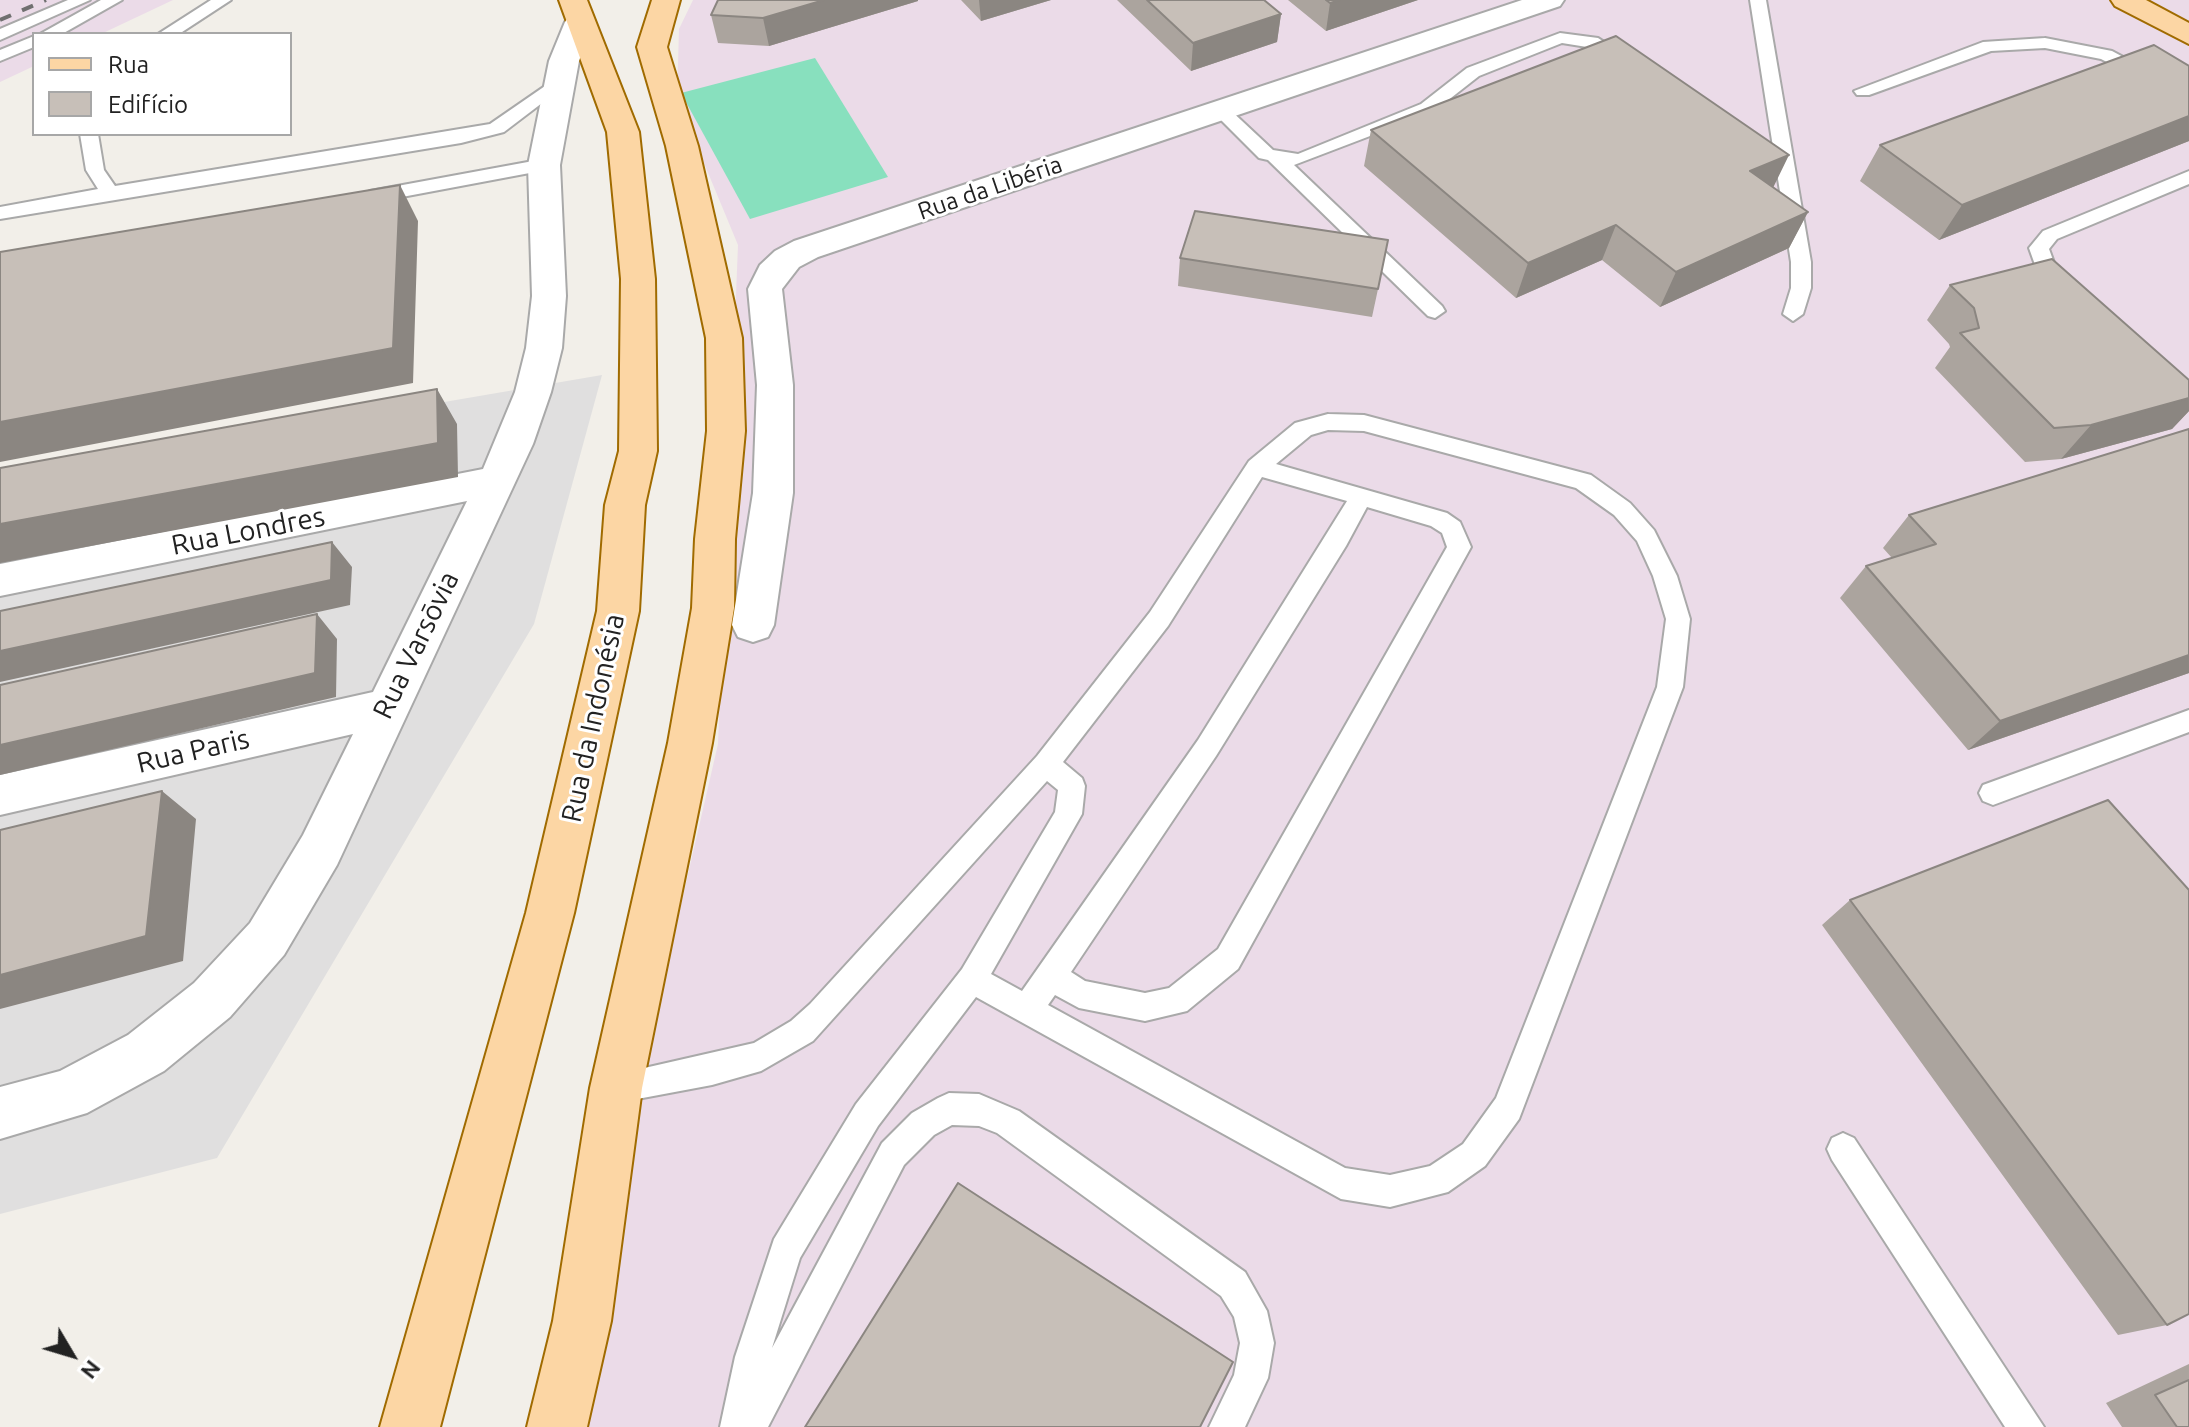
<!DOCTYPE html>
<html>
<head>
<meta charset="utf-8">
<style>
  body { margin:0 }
  #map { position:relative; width:2189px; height:1427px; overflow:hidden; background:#f2efe9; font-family:Ubuntu,sans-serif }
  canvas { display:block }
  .legend { position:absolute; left:32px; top:32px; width:260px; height:104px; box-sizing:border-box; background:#fff; border:2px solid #a7a7a7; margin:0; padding:10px 14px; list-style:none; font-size:24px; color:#222 }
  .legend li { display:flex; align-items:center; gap:16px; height:40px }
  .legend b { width:40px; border:2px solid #a7a7a7 }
  .north { position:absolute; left:32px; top:1315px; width:80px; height:80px; -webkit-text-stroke:6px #fff; paint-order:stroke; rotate:128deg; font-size:22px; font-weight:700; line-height:32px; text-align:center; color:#222 }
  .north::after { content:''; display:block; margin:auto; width:28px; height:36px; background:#222; clip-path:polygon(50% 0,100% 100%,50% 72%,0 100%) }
</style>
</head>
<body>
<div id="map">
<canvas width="2189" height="1427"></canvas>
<ul class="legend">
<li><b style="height:10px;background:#fcd6a4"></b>Rua</li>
<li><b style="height:22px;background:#c7bfb8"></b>Edifício</li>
</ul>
<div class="north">N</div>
</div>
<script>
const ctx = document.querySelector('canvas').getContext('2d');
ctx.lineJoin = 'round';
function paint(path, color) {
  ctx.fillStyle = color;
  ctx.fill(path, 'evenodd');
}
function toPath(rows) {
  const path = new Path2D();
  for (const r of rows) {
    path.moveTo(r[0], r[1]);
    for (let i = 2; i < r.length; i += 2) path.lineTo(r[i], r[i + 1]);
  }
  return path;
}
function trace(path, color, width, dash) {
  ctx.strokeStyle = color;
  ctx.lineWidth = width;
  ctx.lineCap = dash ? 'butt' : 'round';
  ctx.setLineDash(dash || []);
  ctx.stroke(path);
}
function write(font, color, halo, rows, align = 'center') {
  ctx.font = font + ' Ubuntu,sans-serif';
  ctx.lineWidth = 6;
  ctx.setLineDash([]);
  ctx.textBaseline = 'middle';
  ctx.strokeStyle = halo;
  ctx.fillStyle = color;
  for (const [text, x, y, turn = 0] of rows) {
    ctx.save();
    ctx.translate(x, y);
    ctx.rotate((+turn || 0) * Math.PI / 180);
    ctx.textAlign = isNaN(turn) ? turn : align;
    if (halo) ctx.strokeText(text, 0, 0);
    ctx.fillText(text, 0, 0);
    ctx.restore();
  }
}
paint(toPath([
  [602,375,534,624,217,1158,0,1214,0,478]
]), '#e0dfdf');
paint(toPath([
  [0,0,173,0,101,34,34,34,34,66,0,82],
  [693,0,2189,0,2189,1427,532,1427,645,1061,718,744,738,245,677,98,679,29]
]), '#ebdbe8');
paint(toPath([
  [815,58,888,177,750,219,681,93]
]), '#88e0be');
const lane = toPath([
  [68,0,90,0,0,40,0,29,68,0],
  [101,0,122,0,62,34,40,34,101,0],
  [211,0,231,0,179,34,158,34,211,0],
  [1750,0,1766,0,1811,262,1811,288,1803,314,1793,321,1783,314,1791,288,1791,262,1750,0],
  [1560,33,1598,38,1636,63,1627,68,1621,67,1587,47,1562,43,1479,76,1433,112,1294,165,1442,306,1445,311,1435,318,1428,316,1268,160,1259,158,1211,110,1220,105,1226,106,1273,150,1298,154,1421,104,1467,68,1560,33],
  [34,36,34,47,0,61,0,50,34,36],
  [2045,38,2112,51,2189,92,2189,104,2101,59,2045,48,1991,51,1869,95,1857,95,1854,91,1983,42,2045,38],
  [561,75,570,80,567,84,504,132,461,143,0,219,0,207,98,189,86,170,80,134,98,134,104,170,115,186,490,124,561,75],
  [544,159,553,165,551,169,370,203,360,197,370,191,544,159],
  [2189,171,2189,184,2057,239,2049,249,2057,271,2072,290,2062,297,2055,295,2038,273,2029,248,2043,231,2189,171],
  [1328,414,1364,415,1591,475,1630,503,1654,530,1677,576,1690,619,1683,687,1519,1119,1485,1166,1448,1192,1390,1207,1341,1199,976,997,878,1126,800,1258,772,1348,882,1143,912,1113,938,1098,949,1093,979,1094,1019,1111,1245,1272,1267,1311,1274,1343,1268,1378,1245,1427,1209,1427,1234,1375,1240,1343,1234,1317,1221,1296,997,1133,979,1126,952,1125,934,1135,904,1165,768,1427,720,1427,735,1357,774,1239,856,1104,962,969,1055,812,1058,790,1047,781,813,1041,761,1071,712,1085,616,1103,605,1099,601,1088,605,1077,754,1043,791,1021,810,1004,1037,756,1150,612,1249,461,1295,423,1328,414],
  [1328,430,1364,431,1576,488,1614,515,1637,541,1653,576,1666,619,1657,687,1496,1098,1463,1144,1430,1166,1390,1175,1345,1168,1048,1005,1055,995,1079,1008,1145,1021,1187,1011,1238,969,1471,547,1460,522,1447,513,1276,464,1311,435,1328,430],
  [1262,477,1347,501,1198,740,1022,991,991,974,1082,814,1085,786,1082,778,1063,762,1168,626,1262,477],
  [1367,507,1431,526,1442,533,1447,547,1218,949,1169,988,1145,993,1085,981,1071,972,1216,756,1346,546,1367,507],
  [2189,710,2189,732,1993,805,1983,801,1979,793,1983,785,2189,710],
  [1843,1133,1854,1138,2044,1427,2005,1427,1832,1160,1827,1149,1832,1138,1843,1133]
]);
const street = toPath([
  [1522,0,1564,0,1560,6,818,257,799,267,782,289,793,385,793,493,774,625,768,637,753,642,738,637,732,625,753,493,757,385,748,289,760,265,775,251,794,241,1522,0],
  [579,13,589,16,593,22,579,61,560,165,566,296,562,348,551,392,533,444,337,865,284,955,230,1017,164,1071,87,1113,0,1139,0,1087,60,1071,128,1035,194,983,250,923,303,835,353,734,0,815,0,775,373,692,467,501,0,596,0,564,483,469,515,392,526,348,532,296,528,165,549,61,565,22,569,16,579,13]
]);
const primary = toPath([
  [559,0,587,0,639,132,655,279,657,451,645,505,639,611,574,913,440,1427,380,1427,526,913,597,611,605,505,619,451,621,279,607,132,559,0],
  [652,0,680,0,667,47,698,146,742,338,745,431,735,539,734,608,712,743,642,1088,611,1321,587,1427,527,1427,553,1321,590,1088,668,743,692,608,695,539,707,431,706,338,666,146,637,47,652,0],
  [2111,0,2146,0,2189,23,2189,44,2115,6,2111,0]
]);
trace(lane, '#a9a9a9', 4);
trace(street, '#a9a9a9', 4);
trace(primary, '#a06b00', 4);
paint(lane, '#fff');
paint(street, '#fff');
paint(primary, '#fcd6a4');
trace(toPath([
  [0,20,46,0]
]), '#707070', 4, [12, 12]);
paint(toPath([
  [961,0,1051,0,981,21],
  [1117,0,1264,0,1281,14,1277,42,1191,71],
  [1288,0,1418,0,1326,31],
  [918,1,769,46,718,43,711,15],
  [2189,66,2189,141,1939,240,1860,181,1880,145],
  [1371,130,1773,187,1808,212,1789,248,1660,307,1602,260,1516,298,1364,166],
  [1180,258,1378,289,1372,317,1178,286],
  [1950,285,2189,380,2189,411,2172,429,2061,459,2025,462,1935,368,1950,347,1949,344,1927,320],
  [2189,429,2189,673,1968,750,1840,598,1866,566,1892,558,1883,548,1909,515],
  [1850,900,2167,1325,2118,1335,1822,925],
  [2189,1364,2189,1427,2122,1427,2106,1403]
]), '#aba49e');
paint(toPath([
  [824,0,918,0,918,1,769,46,763,18],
  [979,0,1051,0,981,21],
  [1340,0,1418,0,1326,31,1330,3],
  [1281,14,1277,42,1191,71,1193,43],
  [2189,116,2189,141,1939,240,1962,205],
  [1789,155,1772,190,1750,171],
  [400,185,418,221,413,383,0,462,0,422],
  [1808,212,1789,248,1660,307,1676,272],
  [1616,225,1602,260,1516,298,1528,263],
  [437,389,457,424,458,477,0,563,0,524],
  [2189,398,2189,411,2172,429,2061,459,2091,425],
  [332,542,352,567,350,605,0,682,0,651],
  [317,614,337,639,336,697,0,775,0,745],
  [2189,655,2189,673,1968,750,2000,721],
  [162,791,196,819,183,961,0,1009,0,975]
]), '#8b8681');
const building = toPath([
  [718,0,824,0,763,18,711,15,718,0],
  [1147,0,1264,0,1281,14,1193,43,1147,0],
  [1326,0,1340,0,1330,3,1326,0],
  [1616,36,1789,155,1750,171,1808,212,1676,272,1616,225,1528,263,1371,130,1616,36],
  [2154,45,2189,66,2189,116,1962,205,1880,145,2154,45],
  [400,185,393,348,0,422,0,252,400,185],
  [1195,211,1388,240,1378,289,1180,258,1195,211],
  [2052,259,2189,380,2189,398,2091,425,2054,428,1960,333,1979,328,1974,308,1950,285,2052,259],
  [437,389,438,443,0,524,0,468,437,389],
  [2189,429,2189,655,2000,721,1866,566,1936,544,1909,515,2189,429],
  [332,542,331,580,0,651,0,611,332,542],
  [317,614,315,673,0,745,0,685,317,614],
  [162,791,146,936,0,975,0,830,162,791],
  [2108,800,2189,890,2189,1314,2167,1325,1850,900,2108,800],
  [958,1183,1233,1362,1200,1427,805,1427,958,1183],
  [2189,1380,2189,1427,2177,1427,2155,1395,2189,1380]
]);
paint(building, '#c7bfb8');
trace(building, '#8b8681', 2);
write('24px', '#222', '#fff', [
  ["Rua da Libéria",990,188,-19]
]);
write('28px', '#222', '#fff', [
  ["Rua Londres",248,531,-11],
  ["Rua Varsōvia",416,645,-64],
  ["Rua da Indonésia",593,718,-78],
  ["Rua Paris",193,751,-13]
]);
</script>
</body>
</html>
